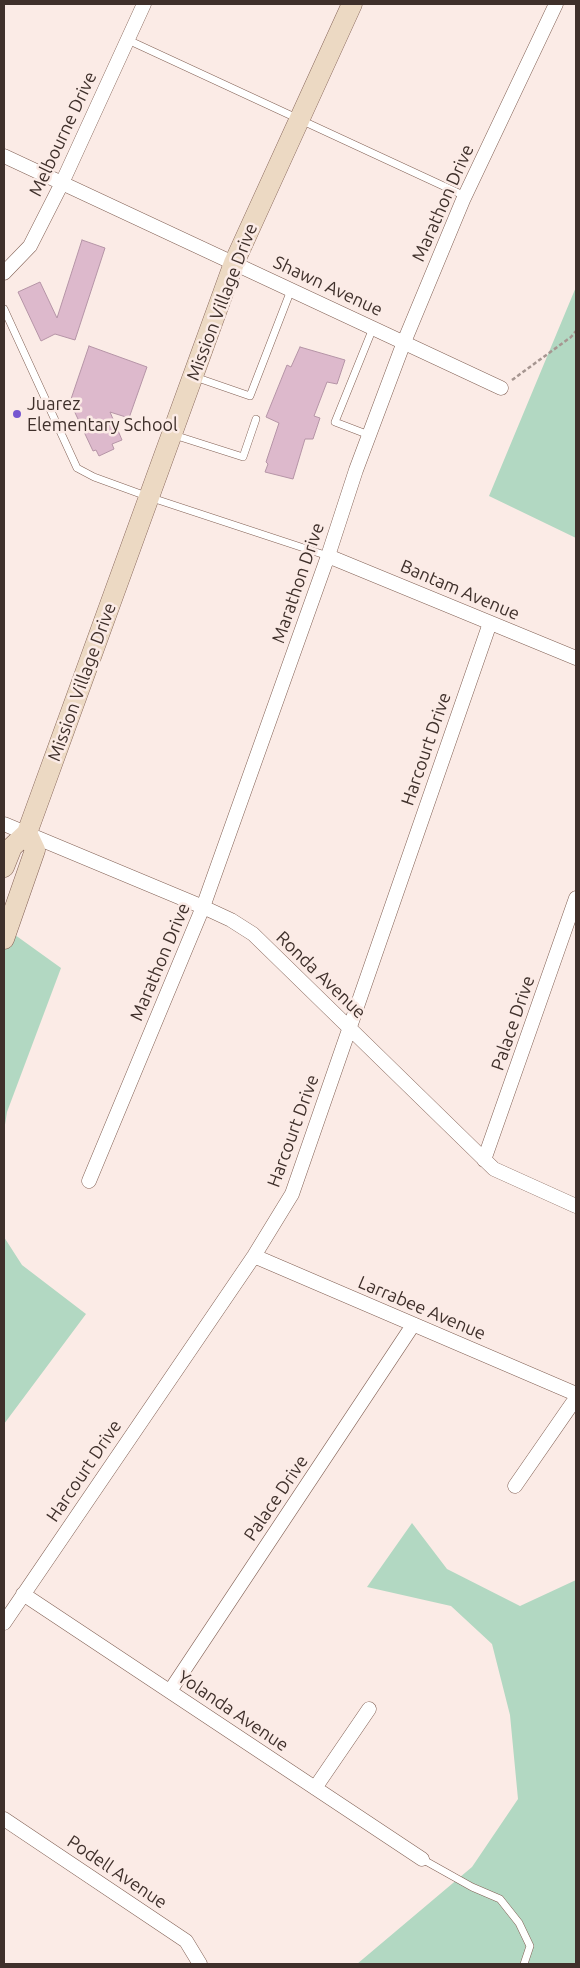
<!DOCTYPE html>
<html>
<head>
<meta charset="utf-8">
<style>
  body { margin:0 }
  #map { position:relative; width:580px; height:1968px; overflow:hidden; background:#fbebe6; font-family:Ubuntu,sans-serif }
  canvas { display:block }
  .frame { position:absolute; inset:0; border:5px solid #3f302b; pointer-events:none }
</style>
</head>
<body>
<div id="map">
<canvas width="580" height="1968"></canvas>
<div class="frame"></div>
</div>
<script>
const ctx = document.querySelector('canvas').getContext('2d');
ctx.lineJoin = 'round';
function paint(path, color) {
  ctx.fillStyle = color;
  ctx.fill(path, 'evenodd');
}
function toPath(rows) {
  const path = new Path2D();
  for (const r of rows) {
    path.moveTo(r[0], r[1]);
    for (let i = 2; i < r.length; i += 2) path.lineTo(r[i], r[i + 1]);
  }
  return path;
}
function trace(path, color, width, dash) {
  ctx.strokeStyle = color;
  ctx.lineWidth = width;
  ctx.lineCap = dash ? 'butt' : 'round';
  ctx.setLineDash(dash || []);
  ctx.stroke(path);
}
function write(font, color, halo, rows, align = 'center') {
  ctx.font = font + ' Ubuntu,sans-serif';
  ctx.lineWidth = 5;
  ctx.setLineDash([]);
  ctx.textBaseline = 'middle';
  ctx.strokeStyle = halo;
  ctx.fillStyle = color;
  for (const [text, x, y, turn = 0] of rows) {
    ctx.save();
    ctx.translate(x, y);
    ctx.rotate((+turn || 0) * Math.PI / 180);
    ctx.textAlign = isNaN(turn) ? turn : align;
    if (halo) ctx.strokeText(text, 0, 0);
    ctx.fillText(text, 0, 0);
    ctx.restore();
  }
}
paint(toPath([
  [576,287,576,538,489,496],
  [4,927,61,968,7,1112,4,1131],
  [4,1237,22,1265,86,1314,4,1424],
  [412,1523,447,1569,520,1606,576,1580,576,1964,357,1964,472,1867,518,1799,510,1715,492,1644,451,1606,367,1587]
]), '#b2d8c2');
const building = toPath([
  [82,240,105,248,75,340,55,334,41,341,18,292,40,282,57,318,82,240],
  [89,346,147,367,129,418,110,412,122,440,112,444,114,449,99,456,96,450,93,451,70,402,89,346],
  [300,347,345,360,337,384,327,382,314,416,320,418,313,439,305,439,293,479,265,472,268,464,266,462,279,423,266,417,287,365,291,367,300,347]
]);
paint(building, '#ddb9cc');
trace(building, '#b594a6', 1);
const service = toPath([
  [128,40,465,196],
  [4,309,77,468,94,477,149,497,328,556],
  [195,377,250,396,291,290],
  [174,435,243,457,256,419],
  [369,435,335,422,373,328],
  [422,1859,472,1887,500,1899,519,1923,530,1946,524,1964]
]);
const minor = toPath([
  [4,156,501,388],
  [4,273,30,246,62,183,144,4],
  [328,556,576,658],
  [4,824,203,907,231,920,253,934,494,1169,576,1206],
  [484,1160,576,898],
  [89,1181,203,907,328,556,356,470,404,342,463,200,556,4],
  [254,1256,576,1394],
  [515,1486,576,1398],
  [23,1594,422,1859],
  [4,1623,254,1256,292,1194,490,623],
  [170,1691,413,1325],
  [315,1788,369,1709],
  [4,1819,186,1941,200,1964]
]);
const secondary = toPath([
  [4,867,12,847,27,833,234,263,352,4],
  [4,939,35,850,27,833]
]);
trace(service, '#826155', 8);
trace(minor, '#826155', 15);
trace(secondary, '#826155', 21);
trace(toPath([
  [512,380,571,337,576,331]
]), '#a69691', 2.5, [4, 2.5]);
trace(service, '#fff', 7);
trace(minor, '#fff', 14);
trace(secondary, '#ecd9c3', 20);
for (const [x, y, r, color] of [
  [17,414,5,"#7656d0"]
]) {
  const dot = new Path2D();
  dot.arc(x, y, r, 0, 2 * Math.PI);
  ctx.fillStyle = color;
  ctx.fill(dot);
  trace(dot, '#fbebe6', 2);
}
write('18px', '#3f302b', '#fbebe6', [
  ["Melbourne Drive",63,134,-65],
  ["Marathon Drive",443,203,-66],
  ["Shawn Avenue",328,286,25],
  ["Mission Village Drive",222,302,-69],
  ["Marathon Drive",298,583,-71],
  ["Bantam Avenue",460,590,23],
  ["Mission Village Drive",82,682,-70],
  ["Harcourt Drive",426,749,-71],
  ["Marathon Drive",160,962,-67],
  ["Ronda Avenue",321,975,44],
  ["Palace Drive",513,1023,-71],
  ["Harcourt Drive",293,1131,-70],
  ["Larrabee Avenue",422,1308,23],
  ["Harcourt Drive",84,1471,-56],
  ["Palace Drive",276,1498,-56],
  ["Yolanda Avenue",233,1711,34],
  ["Podell Avenue",117,1872,34]
]);
write('18px', '#3f302b', '#fbebe6', [
  ["Juarez",27,404],
  ["Elementary School",27,425]
], 'left');
</script>
</body>
</html>
